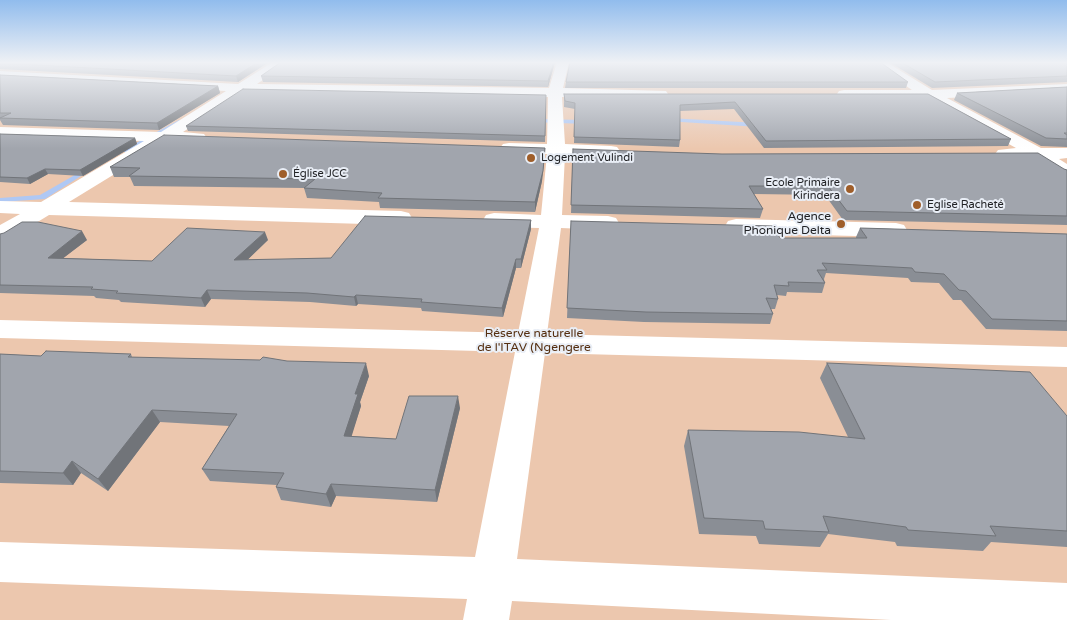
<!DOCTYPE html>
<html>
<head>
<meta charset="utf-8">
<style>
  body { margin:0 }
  canvas { display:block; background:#dce0e9 }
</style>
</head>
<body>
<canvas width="1067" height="620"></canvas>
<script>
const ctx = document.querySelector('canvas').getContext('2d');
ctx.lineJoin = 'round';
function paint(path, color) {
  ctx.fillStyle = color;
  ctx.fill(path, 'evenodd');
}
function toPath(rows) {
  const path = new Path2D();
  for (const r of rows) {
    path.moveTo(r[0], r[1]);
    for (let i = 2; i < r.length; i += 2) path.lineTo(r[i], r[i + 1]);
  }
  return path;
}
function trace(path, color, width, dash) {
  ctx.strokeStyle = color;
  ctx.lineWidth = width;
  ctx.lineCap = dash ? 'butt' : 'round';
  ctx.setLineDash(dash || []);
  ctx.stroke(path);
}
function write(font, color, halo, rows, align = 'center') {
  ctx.font = font + ' "Varela Round",sans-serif';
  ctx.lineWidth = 4;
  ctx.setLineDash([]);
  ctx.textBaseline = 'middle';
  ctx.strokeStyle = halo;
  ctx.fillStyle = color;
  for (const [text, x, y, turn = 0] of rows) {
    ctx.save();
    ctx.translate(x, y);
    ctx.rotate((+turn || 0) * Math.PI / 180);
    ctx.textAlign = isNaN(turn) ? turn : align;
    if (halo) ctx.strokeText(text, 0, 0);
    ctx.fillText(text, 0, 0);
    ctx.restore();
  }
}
paint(toPath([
  [0,62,1067,62,1067,620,0,620]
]), '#ecc7ae');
paint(toPath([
  [668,118,759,123,762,125,759,127,666,121,665,120,668,118],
  [533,119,586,120,589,122,586,124,531,122,531,120,533,119],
  [179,120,181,121,181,123,126,152,121,151,179,120],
  [87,168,92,169,45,199,0,202,0,198,40,195,87,168]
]), '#afc8f4');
paint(toPath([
  [273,62,288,62,257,84,549,88,557,62,569,62,563,88,666,91,668,94,666,97,661,98,562,97,565,144,611,146,617,147,620,151,617,155,611,156,565,155,562,215,608,216,616,218,619,223,616,228,608,230,561,228,547,334,1067,347,1067,367,545,353,517,559,1067,583,1067,620,891,620,512,601,509,620,463,620,467,599,0,582,0,542,475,557,515,352,0,338,0,320,518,333,539,228,494,227,486,225,483,220,486,215,494,213,541,215,547,154,509,153,503,152,500,148,503,144,509,143,547,144,548,97,244,92,183,132,204,134,207,138,204,142,167,142,69,202,401,211,409,213,412,218,409,223,401,225,49,215,8,240,0,242,0,225,20,214,0,213,0,201,41,202,144,141,0,137,0,127,161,132,226,91,0,79,0,71,238,84,273,62],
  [871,62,886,62,932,90,1067,84,1067,92,947,98,1041,148,1067,148,1067,158,1059,159,1067,164,1067,178,1060,176,1034,159,998,158,995,154,998,150,1016,148,926,98,839,97,837,94,839,91,844,90,912,90,871,62],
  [736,219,896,223,904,225,907,230,904,235,896,237,736,233,728,231,725,226,728,221,736,219]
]), '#fff');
paint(toPath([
  [0,62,269,62,238,82,0,69],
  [281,62,555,62,548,87,263,82,261,76],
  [889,62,1067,62,1067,82,932,88],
  [0,75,218,86,220,93,159,130,3,125,0,120],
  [566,82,908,82,906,88,565,88],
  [1067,87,1067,147,1041,146,954,100,957,93],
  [564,94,928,94,1011,139,1008,146,764,148,734,109,680,111,680,140,679,147,574,143,575,109,564,107],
  [546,95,545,142,188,131,186,126],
  [0,134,135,138,137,144,83,176,48,174,30,184,0,182],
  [545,148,542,181,535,212,380,208,379,202,307,198,304,188,134,186,130,177,114,177,110,167],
  [573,149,1064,169,1067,170,1067,225,843,220,825,195,754,194,763,209,760,218,571,213],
  [531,220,531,229,521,268,516,268,503,317,422,311,421,308,358,304,356,306,310,302,211,299,205,307,121,302,119,300,96,298,94,296,0,293,0,234,87,240,63,258,152,261,268,240,247,260,331,258],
  [571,221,780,238,856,238,856,237,860,228,1067,234,1067,331,986,329,961,300,953,300,939,283,911,282,908,278,826,273,824,279,825,283,822,293,787,292,786,296,777,295,778,299,775,309,771,309,773,314,770,324,644,322,567,318],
  [0,354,41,356,131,354,132,357,369,376,360,402,361,406,351,436,396,439,460,408,437,502,336,496,331,507,281,500,276,487,277,485,210,481,202,469,229,426,160,422,108,491,81,473,73,485,0,483],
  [827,363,1067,416,1067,547,991,542,983,551,897,546,895,542,828,534,820,547,759,544,756,536,699,534,684,446,688,430,848,437,820,378]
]), '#8a8e95');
paint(toPath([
  [258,62,269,62,238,82,236,76],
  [554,62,555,62,548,87,548,81],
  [218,86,220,93,159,130,157,123],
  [135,138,137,144,83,176,80,170],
  [545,148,542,181,535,212,535,202],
  [45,169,48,174,30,184,27,178],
  [531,220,531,229,521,268,521,259],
  [82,231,87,240,53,266,48,258],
  [265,232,268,240,238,269,234,260],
  [516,259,516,268,503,317,502,308],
  [207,290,211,299,205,307,201,298],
  [356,295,358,304,356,306,354,297],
  [366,363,369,376,360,402,361,406,348,448,344,436,355,394],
  [458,396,460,408,437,502,435,490],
  [152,410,160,422,108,491,98,479],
  [72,461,81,473,73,485,63,473],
  [331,484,336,496,331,507,326,494]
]), '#717479');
const building = toPath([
  [0,62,258,62,236,76,0,63,0,62],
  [281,62,554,62,548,81,261,76,281,62],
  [570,62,880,62,908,82,566,82,570,62],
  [901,62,1067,62,1067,76,935,82,901,62],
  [0,75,218,86,157,123,0,118,11,113,0,113,0,75],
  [1067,87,1067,133,1064,133,1067,135,1067,139,1046,138,957,93,1067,87],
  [243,89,546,95,545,136,186,126,243,89],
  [564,94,928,94,1011,139,766,141,735,102,680,105,680,140,574,137,575,103,565,101,564,94],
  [0,134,135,138,80,170,45,169,27,178,0,177,0,134],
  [164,135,545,148,543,171,535,202,378,198,382,193,304,188,315,179,129,176,140,168,110,167,164,135],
  [573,149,722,154,1038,153,1064,169,1067,170,1067,216,847,211,828,186,749,186,763,209,571,205,573,149],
  [365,216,531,220,521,259,516,259,502,308,421,302,422,299,356,295,354,297,307,293,207,290,201,298,116,293,118,291,91,289,93,287,0,285,0,234,4,233,22,222,38,222,82,231,48,258,152,261,187,228,265,232,234,260,331,258,365,216],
  [571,221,773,226,780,238,867,238,860,228,1067,234,1067,321,992,319,966,291,959,290,944,274,915,272,912,268,822,263,827,270,817,270,825,283,788,282,789,286,774,285,778,299,766,298,773,314,646,312,567,308,571,221],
  [46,351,131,354,128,357,260,360,263,357,287,361,366,363,355,394,358,394,344,436,396,439,409,396,458,396,435,490,331,484,326,494,276,487,284,473,202,469,237,414,152,410,98,479,72,461,63,473,0,471,0,354,41,356,46,351],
  [827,363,1030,372,1067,416,1067,531,990,526,996,536,908,530,906,527,823,516,829,532,765,529,763,521,704,518,688,430,799,432,865,439,827,363]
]);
paint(building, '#a1a5ad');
trace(building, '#717479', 1);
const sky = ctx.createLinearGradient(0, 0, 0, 149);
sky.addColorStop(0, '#91bced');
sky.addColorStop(0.42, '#eff1f5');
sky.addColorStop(1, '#eff1f500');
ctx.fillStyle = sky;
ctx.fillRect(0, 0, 1067, 149);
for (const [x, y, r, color] of [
  [531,158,5,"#9f5e2a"],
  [283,174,5,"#9f5e2a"],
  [850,189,5,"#9f5e2a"],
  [917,205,5,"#9f5e2a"],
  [841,224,5,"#9f5e2a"]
]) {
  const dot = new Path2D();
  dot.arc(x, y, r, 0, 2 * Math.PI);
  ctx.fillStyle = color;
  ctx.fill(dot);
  trace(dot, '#e9eef6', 2);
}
write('11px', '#212225', '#e9eef6', [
  ["Logement Vulindi",541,158],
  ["Église JCC",293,174],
  ["Ecole Primaire",840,183,"right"],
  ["Kirindera",840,196,"right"],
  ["Eglise Racheté",927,205]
], 'left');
write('12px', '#212225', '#e9eef6', [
  ["Agence",831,217],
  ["Phonique Delta",831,231]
], 'right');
write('12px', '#552f11', '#e9eef6', [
  ["Réserve naturelle",534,334],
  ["de l'ITAV (Ngengere",534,348]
]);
</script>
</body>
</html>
